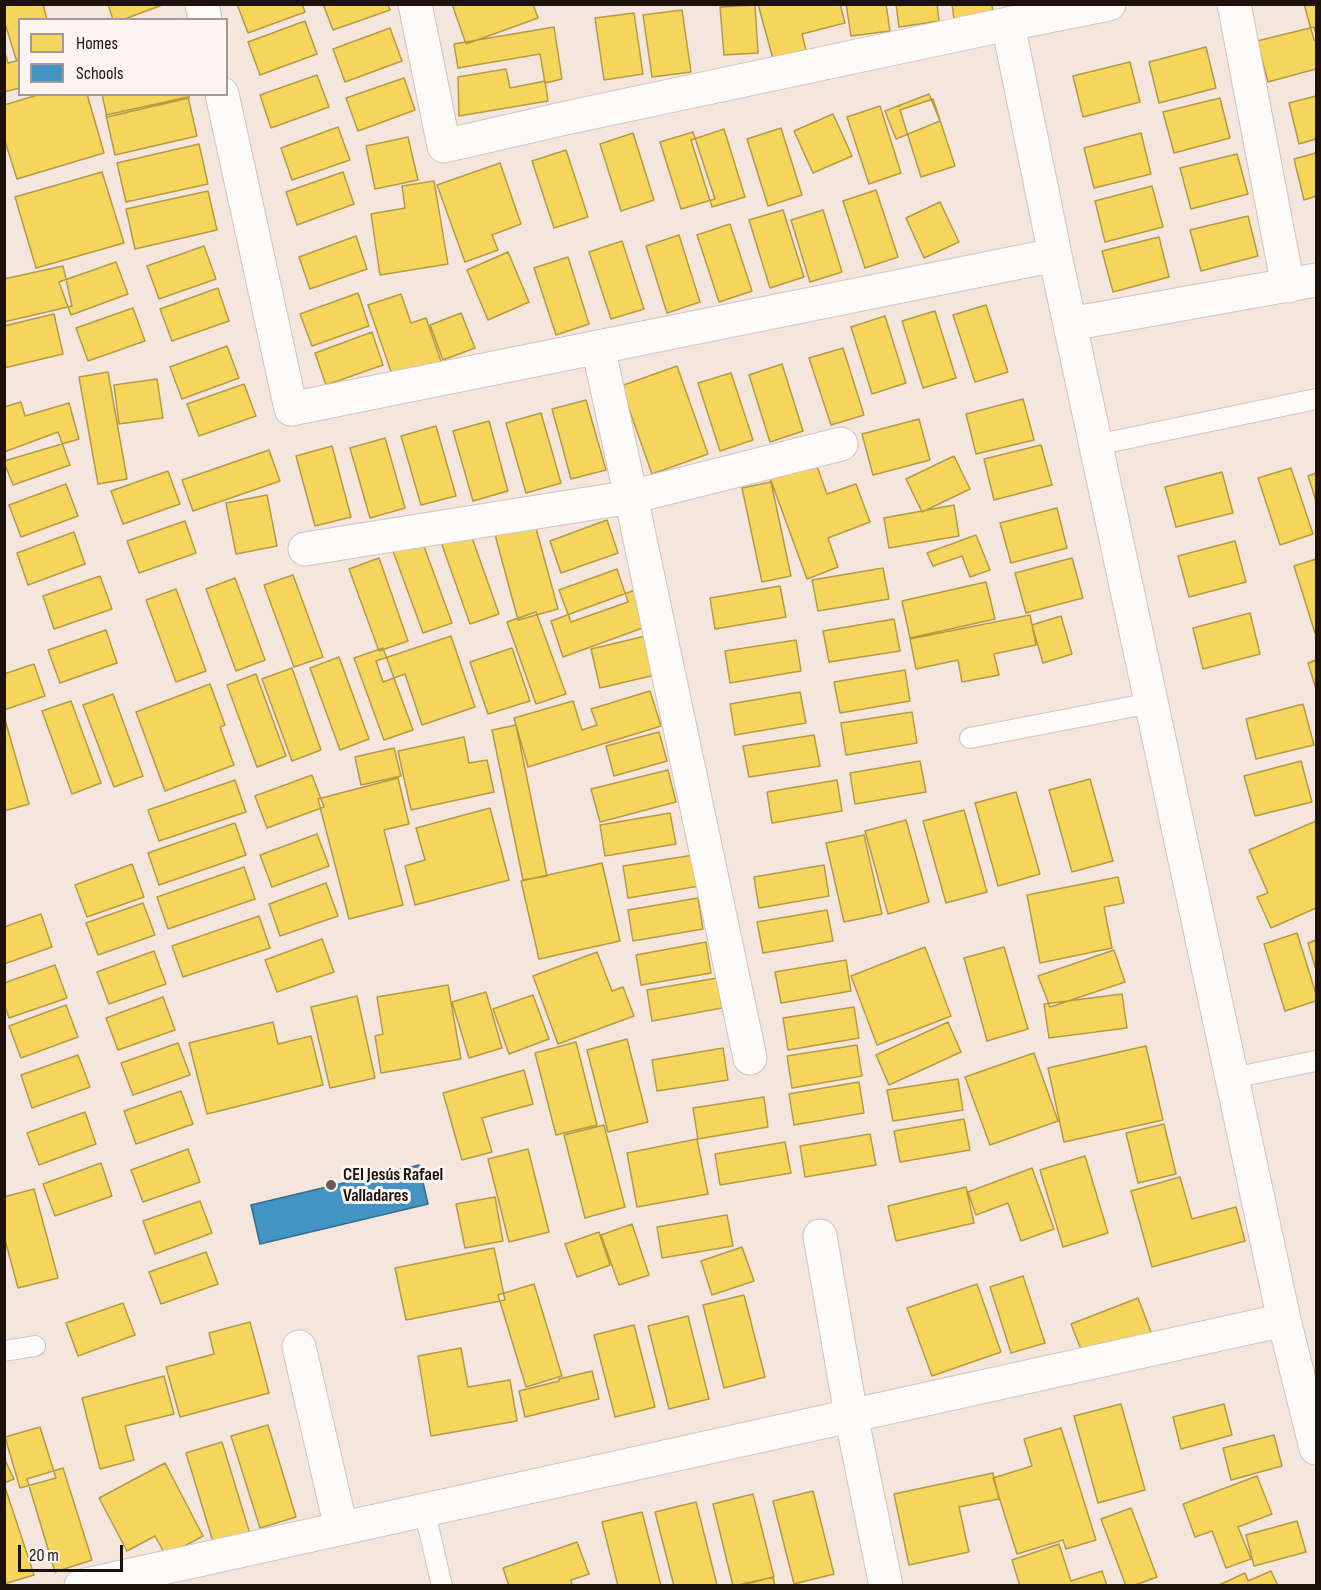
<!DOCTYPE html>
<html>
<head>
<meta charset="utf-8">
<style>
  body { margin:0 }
  #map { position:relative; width:1321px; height:1590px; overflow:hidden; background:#f4e6dd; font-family:"Sofia Sans Condensed",sans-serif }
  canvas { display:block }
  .frame { position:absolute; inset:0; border:6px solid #1c110b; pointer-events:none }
  .legend { position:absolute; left:18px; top:18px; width:210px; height:78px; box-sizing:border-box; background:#fbf4f1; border:2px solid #a29995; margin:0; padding:8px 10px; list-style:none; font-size:18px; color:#1c110b }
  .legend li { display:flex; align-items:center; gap:12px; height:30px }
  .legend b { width:30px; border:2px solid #a29995 }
  .scale { position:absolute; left:18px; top:1545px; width:105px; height:27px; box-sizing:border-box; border:3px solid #1c110b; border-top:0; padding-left:8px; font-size:18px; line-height:21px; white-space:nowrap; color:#1c110b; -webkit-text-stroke:4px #fbf4f1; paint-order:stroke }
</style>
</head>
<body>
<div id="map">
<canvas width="1321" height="1590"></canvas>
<div class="frame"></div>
<ul class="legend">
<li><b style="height:16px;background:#f6d55c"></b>Homes</li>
<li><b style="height:16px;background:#4393c3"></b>Schools</li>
</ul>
<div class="scale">20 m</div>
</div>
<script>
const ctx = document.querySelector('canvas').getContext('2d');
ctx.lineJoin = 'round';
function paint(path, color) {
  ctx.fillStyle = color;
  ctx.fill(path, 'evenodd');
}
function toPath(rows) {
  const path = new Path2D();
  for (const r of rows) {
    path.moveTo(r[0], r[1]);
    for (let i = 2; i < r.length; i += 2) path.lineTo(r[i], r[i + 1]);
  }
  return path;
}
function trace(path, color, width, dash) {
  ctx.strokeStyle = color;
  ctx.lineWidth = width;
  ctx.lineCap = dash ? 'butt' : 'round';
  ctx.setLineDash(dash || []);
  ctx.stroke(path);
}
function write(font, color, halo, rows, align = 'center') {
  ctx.font = font + ' "Sofia Sans Condensed",sans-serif';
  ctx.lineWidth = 6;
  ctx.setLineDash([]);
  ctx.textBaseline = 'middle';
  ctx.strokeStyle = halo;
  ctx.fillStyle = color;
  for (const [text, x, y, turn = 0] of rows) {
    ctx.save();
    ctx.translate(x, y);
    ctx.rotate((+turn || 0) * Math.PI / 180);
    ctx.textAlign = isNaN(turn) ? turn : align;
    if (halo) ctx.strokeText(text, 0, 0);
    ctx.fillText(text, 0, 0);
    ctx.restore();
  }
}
const homes = toPath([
  [7,4,43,4,47,20,20,20,20,58,16,59,4,20,4,5,7,4],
  [108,4,165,4,122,20,113,20,108,4],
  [237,4,302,4,305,12,248,33,237,4],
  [323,4,388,4,390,10,333,30,323,4],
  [452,4,533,4,538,18,466,44,452,4],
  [758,4,840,4,845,23,802,34,806,50,773,59,758,4],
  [846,4,886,4,890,31,851,36,846,4],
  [896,4,937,4,939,21,899,27,896,4],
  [952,4,992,4,993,14,954,19,952,4],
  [1304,4,1316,4,1316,40,1314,40,1304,4],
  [755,5,758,53,724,55,720,7,755,5],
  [682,10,691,72,652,77,643,15,682,10],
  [634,13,643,74,604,80,595,18,634,13],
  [305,21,317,54,260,75,248,42,305,21],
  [554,27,562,79,545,83,540,54,458,68,454,44,554,27],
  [1314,27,1316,35,1316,69,1268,82,1257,41,1314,27],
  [390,28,402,61,345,82,333,49,390,28],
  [1206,47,1216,88,1159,103,1149,62,1206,47],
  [4,50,8,63,20,60,20,88,4,92,4,50],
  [1130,62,1140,102,1083,117,1073,76,1130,62],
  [506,69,510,88,545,81,548,101,459,116,458,77,506,69],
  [317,75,329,107,271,128,260,95,317,75],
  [404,78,415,110,358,131,346,98,404,78],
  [41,94,87,94,104,153,17,179,4,138,4,105,41,94],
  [102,94,189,94,189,98,107,117,102,94],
  [929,94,940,121,896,139,885,111,929,94],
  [1316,96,1316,139,1299,144,1289,103,1316,96],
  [188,97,197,136,115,155,106,115,188,97],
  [1220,98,1230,138,1174,153,1163,112,1220,98],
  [933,99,955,166,921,177,900,110,933,99],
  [880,106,901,173,869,184,847,117,880,106],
  [833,114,852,156,813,173,794,131,833,114],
  [338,127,350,160,292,180,281,148,338,127],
  [781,128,802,195,768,206,747,139,781,128],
  [724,129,745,197,712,207,691,140,724,129],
  [693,132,715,199,681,209,660,142,693,132],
  [633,133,654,200,621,211,600,144,633,133],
  [1141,133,1151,174,1094,188,1084,148,1141,133],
  [408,137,418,180,375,189,366,146,408,137],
  [199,144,208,184,126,202,117,163,199,144],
  [566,150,588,217,554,228,532,161,566,150],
  [1316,153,1316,196,1304,200,1294,159,1316,153],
  [1237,154,1248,194,1191,209,1180,168,1237,154],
  [500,163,521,224,492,235,498,250,465,262,437,185,500,163],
  [102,172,124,243,36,268,15,197,102,172],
  [343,172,354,204,297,225,286,192,343,172],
  [434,181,448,264,380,275,371,214,405,208,402,186,434,181],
  [1152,186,1163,227,1105,242,1095,201,1152,186],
  [876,190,898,257,865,268,843,201,876,190],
  [208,191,217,230,135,249,126,209,208,191],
  [940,202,959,242,924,258,906,218,940,202],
  [783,210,804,277,770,288,749,220,783,210],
  [823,210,842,272,810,282,791,220,823,210],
  [1248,216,1258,256,1201,271,1190,230,1248,216],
  [730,224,752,291,719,302,697,235,730,224],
  [679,235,700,302,667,313,646,246,679,235],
  [356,236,367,269,310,289,299,257,356,236],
  [1159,237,1169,277,1113,292,1102,251,1159,237],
  [622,241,644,309,611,319,589,252,622,241],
  [204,246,216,279,159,299,147,266,204,246],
  [508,252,529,302,488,320,467,270,508,252],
  [568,257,589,324,556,335,534,268,568,257],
  [116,262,128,294,71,315,59,282,116,262],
  [63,266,72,306,4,322,4,279,63,266],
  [218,288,229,321,172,341,160,309,218,288],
  [358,293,369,326,312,346,300,314,358,293],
  [401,294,411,323,426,318,444,370,396,386,368,305,401,294],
  [986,305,1008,372,975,382,953,315,986,305],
  [133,308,145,341,88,361,76,328,133,308],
  [935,311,956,378,923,388,902,321,935,311],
  [461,313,475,348,443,360,430,325,461,313],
  [54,314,63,354,4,368,4,326,54,314],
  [885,316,906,383,872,394,851,327,885,316],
  [372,332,383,365,326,385,315,353,372,332],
  [227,346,239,378,182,399,170,367,227,346],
  [843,348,864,415,831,425,809,358,843,348],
  [782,364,803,431,770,442,749,375,782,364],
  [677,366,708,454,652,474,621,386,677,366],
  [108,372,127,479,98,484,79,377,108,372],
  [731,373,753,440,720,451,698,383,731,373],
  [157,379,163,418,119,424,114,385,157,379],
  [244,384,256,416,199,436,187,404,244,384],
  [1023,399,1034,440,976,454,966,414,1023,399],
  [586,400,606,470,571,479,552,409,586,400],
  [21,402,25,416,69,403,79,439,4,461,4,407,21,402],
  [541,413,561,483,526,493,506,423,541,413],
  [919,419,930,460,873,475,862,434,919,419],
  [489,421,508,491,473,501,453,431,489,421],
  [436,426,456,496,421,505,401,436,436,426],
  [58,432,70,465,13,485,4,462,4,452,58,432],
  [385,438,405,508,370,518,350,448,385,438],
  [1041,445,1052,485,994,500,984,459,1041,445],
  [332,446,351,517,315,526,296,456,332,446],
  [269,450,280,481,193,511,182,480,269,450],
  [954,456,970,489,922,512,906,479,954,456],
  [815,461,827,494,856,484,870,522,828,538,838,567,807,579,770,478,815,461],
  [1291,468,1313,534,1280,545,1258,478,1291,468],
  [168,471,180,504,123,524,111,491,168,471],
  [1222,472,1233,513,1176,527,1165,487,1222,472],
  [1316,473,1316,501,1308,476,1316,473],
  [771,482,791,576,762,582,742,488,771,482],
  [66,484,78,516,21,537,9,505,66,484],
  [267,495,277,546,236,554,226,503,267,495],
  [954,505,959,536,889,548,884,518,954,505],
  [1057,508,1067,548,1011,563,1000,523,1057,508],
  [607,520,618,553,561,573,550,541,607,520],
  [185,521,196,553,139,573,127,541,185,521],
  [534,521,558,609,518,620,494,531,534,521],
  [74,532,85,564,28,585,17,553,74,532],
  [470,532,499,614,470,624,441,542,470,532],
  [976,535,990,570,970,577,962,556,933,566,927,553,976,535],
  [422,541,452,623,423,633,393,551,422,541],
  [1235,541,1246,582,1189,597,1178,556,1235,541],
  [379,558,408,641,379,651,349,569,379,558],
  [1072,558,1083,598,1026,613,1015,573,1072,558],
  [1316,559,1316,633,1315,633,1294,566,1316,559],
  [883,568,889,599,818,611,812,580,883,568],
  [617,569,628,602,571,622,559,590,617,569],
  [293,575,323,657,294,667,264,585,293,575],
  [100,576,112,609,54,629,43,596,100,576],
  [235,578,265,660,236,671,206,589,235,578],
  [986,582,995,619,910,638,902,601,986,582],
  [780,586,786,617,715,629,710,598,780,586],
  [176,589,206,671,176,682,146,600,176,589],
  [635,590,648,626,563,657,551,621,635,590],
  [536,612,566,694,536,704,507,622,536,612],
  [1250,613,1260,654,1203,669,1193,628,1250,613],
  [1030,615,1036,645,994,654,999,675,962,682,958,660,916,669,910,639,1030,615],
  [1061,616,1072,654,1043,663,1032,625,1061,616],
  [894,619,900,651,829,662,823,631,894,619],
  [106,630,117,663,60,683,48,650,106,630],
  [650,635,659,674,600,688,591,649,650,635],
  [451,636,475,707,422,725,405,674,383,682,376,661,451,636],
  [796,640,801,671,730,683,725,651,796,640],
  [383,648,413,730,384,740,354,658,383,648],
  [512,648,530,701,488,714,470,662,512,648],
  [339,657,369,739,340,750,310,668,339,657],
  [1316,660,1316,689,1308,663,1316,660],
  [34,664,45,696,4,710,4,674,34,664],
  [292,668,321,750,292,761,262,679,292,668],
  [905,670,910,701,840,713,834,682,905,670],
  [256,674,286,756,257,767,227,685,256,674],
  [210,684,225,725,220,727,234,765,165,791,136,712,210,684],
  [650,691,661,726,528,767,514,718,573,701,582,730,597,725,591,709,650,691],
  [800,692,806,723,735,735,730,704,800,692],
  [113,694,143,776,114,787,83,705,113,694],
  [71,701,101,783,72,794,42,711,71,701],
  [1303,704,1314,745,1256,759,1246,719,1303,704],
  [912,712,917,743,846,755,841,723,912,712],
  [4,716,29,804,4,811,4,716],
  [516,725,547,876,523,880,492,730,516,725],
  [659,732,667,761,614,776,606,746,659,732],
  [814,735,820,766,749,777,743,746,814,735],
  [464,737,469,763,487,760,494,792,411,810,398,751,464,737],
  [394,748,401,776,361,785,355,757,394,748],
  [920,761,926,792,855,804,850,773,920,761],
  [1301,761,1312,802,1255,816,1244,776,1301,761],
  [668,770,676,802,600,822,591,789,668,770],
  [312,775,324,807,267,828,255,796,312,775],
  [398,778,409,824,384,830,403,905,349,919,318,799,398,778],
  [1090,779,1113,861,1072,872,1049,790,1090,779],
  [235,780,246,812,159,841,148,810,235,780],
  [837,780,842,811,772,823,767,792,837,780],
  [1016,792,1040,874,998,886,975,803,1016,792],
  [490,808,509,880,415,905,405,866,425,860,416,828,490,808],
  [964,810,987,892,946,903,923,821,964,810],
  [670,813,676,844,605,856,600,825,670,813],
  [906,820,929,902,888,914,865,831,906,820],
  [1316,821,1316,908,1271,928,1257,897,1268,893,1249,850,1316,821],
  [235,823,246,855,159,885,148,853,235,823],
  [317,834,329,866,272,887,260,855,317,834],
  [864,835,882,914,844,922,826,843,864,835],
  [694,855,699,886,628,898,623,866,694,855],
  [602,863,620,941,539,959,521,881,602,863],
  [132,864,144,897,87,917,75,885,132,864],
  [824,865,829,896,759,908,754,877,824,865],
  [244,867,255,899,168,929,157,897,244,867],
  [1118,877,1124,903,1104,907,1112,948,1040,963,1027,895,1118,877],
  [326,883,338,916,280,936,269,904,326,883],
  [698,898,703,929,633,941,628,910,698,898],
  [143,903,155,935,98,955,86,923,143,903],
  [827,910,833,941,763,953,757,922,827,910],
  [41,914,52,947,4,964,4,927,41,914],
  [259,916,270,948,183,977,172,946,259,916],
  [1297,933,1316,994,1316,1001,1285,1011,1264,944,1297,933],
  [322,939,334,972,277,992,265,960,322,939],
  [1316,940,1316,970,1308,943,1316,940],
  [706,942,711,973,641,985,636,955,706,942],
  [925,947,951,1016,877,1045,851,976,925,947],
  [1004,947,1028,1029,987,1041,964,958,1004,947],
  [1114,950,1125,982,1050,1007,1038,976,1114,950],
  [154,951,166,984,109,1004,97,972,154,951],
  [597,952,612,991,623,987,634,1016,558,1044,533,976,597,952],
  [846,960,851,991,781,1003,775,972,846,960],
  [55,965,67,998,9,1018,4,1004,4,983,55,965],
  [717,978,722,1008,652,1021,647,990,717,978],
  [448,985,461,1059,381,1073,375,1036,383,1034,377,997,448,985],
  [486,992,502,1048,469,1058,452,1002,486,992],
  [1122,994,1127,1028,1049,1038,1044,1004,1122,994],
  [533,995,549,1039,509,1054,493,1009,533,995],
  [357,996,375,1078,330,1088,311,1007,357,996],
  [163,997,175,1030,118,1050,106,1018,163,997],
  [66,1005,78,1037,21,1058,9,1026,66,1005],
  [854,1007,859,1038,788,1050,783,1018,854,1007],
  [273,1022,278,1044,311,1036,323,1085,207,1114,189,1043,273,1022],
  [948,1022,961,1052,889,1085,876,1055,948,1022],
  [627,1039,648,1122,608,1132,587,1050,627,1039],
  [576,1042,597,1125,556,1135,535,1053,576,1042],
  [178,1043,190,1075,133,1095,121,1063,178,1043],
  [857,1045,862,1076,792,1088,787,1056,857,1045],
  [1146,1046,1163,1120,1064,1142,1048,1068,1146,1046],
  [723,1048,728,1080,657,1091,652,1060,723,1048],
  [1034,1053,1058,1121,990,1145,965,1077,1034,1053],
  [78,1055,90,1087,32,1108,21,1075,78,1055],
  [524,1070,533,1104,482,1118,492,1152,462,1160,443,1093,524,1070],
  [958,1079,963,1110,893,1121,887,1090,958,1079],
  [859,1082,864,1113,794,1125,789,1094,859,1082],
  [181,1091,193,1124,136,1144,124,1111,181,1091],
  [764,1097,768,1127,698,1139,693,1108,764,1097],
  [85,1112,96,1144,39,1165,27,1133,85,1112],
  [964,1119,970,1150,900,1162,894,1131,964,1119],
  [1164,1124,1176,1174,1138,1183,1126,1133,1164,1124],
  [604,1125,625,1207,585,1218,564,1135,604,1125],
  [870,1134,876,1165,805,1177,800,1146,870,1134],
  [697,1139,708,1194,637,1207,627,1153,697,1139],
  [785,1142,791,1173,720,1185,715,1154,785,1142],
  [188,1149,200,1182,143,1202,131,1170,188,1149],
  [528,1149,549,1232,509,1242,488,1159,528,1149],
  [1085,1156,1108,1233,1063,1247,1040,1170,1085,1156],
  [101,1163,112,1196,55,1216,43,1184,101,1163],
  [1032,1168,1054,1229,1021,1241,1008,1203,976,1215,968,1192,1032,1168],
  [1180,1177,1192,1219,1236,1207,1245,1241,1152,1267,1131,1191,1180,1177],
  [966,1187,974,1223,896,1241,888,1206,966,1187],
  [34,1189,58,1278,18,1288,4,1236,4,1197,34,1189],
  [495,1197,503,1241,465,1248,456,1204,495,1197],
  [200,1201,212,1233,155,1254,143,1221,200,1201],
  [727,1215,733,1246,662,1258,657,1227,727,1215],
  [632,1224,649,1275,619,1285,601,1235,632,1224],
  [599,1232,610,1265,577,1277,565,1244,599,1232],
  [742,1247,754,1281,712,1295,701,1261,742,1247],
  [494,1248,505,1300,406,1320,395,1268,494,1248],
  [206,1252,218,1284,161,1304,149,1272,206,1252],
  [1023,1276,1045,1343,1011,1353,990,1287,1023,1276],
  [534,1284,562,1376,526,1387,498,1295,534,1284],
  [977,1284,1001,1352,932,1376,907,1308,977,1284],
  [744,1295,765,1377,724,1388,703,1305,744,1295],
  [1138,1298,1151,1332,1084,1357,1071,1324,1138,1298],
  [123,1303,135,1335,78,1356,66,1323,123,1303],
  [688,1316,709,1399,669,1409,648,1326,688,1316],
  [250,1322,269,1393,180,1417,166,1367,214,1354,209,1333,250,1322],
  [634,1325,655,1407,615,1417,594,1335,634,1325],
  [461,1348,468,1387,510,1380,517,1421,431,1436,418,1356,461,1348],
  [592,1371,599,1399,525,1417,519,1391,559,1381,559,1379,592,1371],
  [164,1376,174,1414,125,1426,134,1460,100,1469,82,1398,164,1376],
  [1121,1404,1145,1490,1098,1503,1074,1416,1121,1404],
  [1224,1404,1232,1435,1181,1449,1173,1417,1224,1404],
  [268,1425,296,1517,260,1528,231,1436,268,1425],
  [40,1427,56,1478,20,1488,5,1437,40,1427],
  [1061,1428,1096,1540,1066,1549,1063,1540,1017,1554,993,1478,1032,1466,1024,1439,1061,1428],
  [1274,1435,1282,1466,1231,1480,1223,1448,1274,1435],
  [222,1442,250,1534,214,1545,186,1453,222,1442],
  [4,1458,14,1479,4,1483,4,1458],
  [165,1463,203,1536,166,1556,155,1536,127,1551,99,1498,165,1463],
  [63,1468,92,1560,55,1572,27,1479,63,1468],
  [993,1473,999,1499,959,1507,969,1552,909,1565,894,1494,993,1473],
  [1257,1476,1272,1514,1238,1527,1251,1559,1226,1568,1212,1531,1195,1537,1183,1504,1257,1476],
  [4,1484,34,1575,4,1584,4,1484],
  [813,1491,834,1574,794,1584,773,1501,813,1491],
  [753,1494,774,1577,733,1586,713,1504,753,1494],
  [696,1502,717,1585,674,1586,655,1512,696,1502],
  [1131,1508,1157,1577,1133,1586,1126,1586,1101,1519,1131,1508],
  [642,1512,661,1586,618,1586,602,1522,642,1512],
  [1297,1521,1306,1552,1254,1566,1246,1535,1297,1521],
  [577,1542,589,1574,571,1580,572,1586,509,1586,503,1568,577,1542],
  [1059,1544,1071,1581,1102,1571,1107,1586,1020,1586,1012,1560,1059,1544],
  [1271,1571,1278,1586,1217,1586,1245,1573,1248,1581,1271,1571],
  [773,1577,775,1586,739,1586,773,1577]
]);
paint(homes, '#f6d55c');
trace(homes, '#b59a44', 1.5);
const schools = toPath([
  [419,1165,428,1204,260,1244,251,1205,419,1165]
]);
paint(schools, '#4393c3');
trace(schools, '#376c8c', 1.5);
const lane = toPath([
  [1096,445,1316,399],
  [970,738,1151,703],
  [1232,1078,1316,1061],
  [4,1351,35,1346],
  [424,1509,442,1586]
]);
const street = toPath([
  [202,4,205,20],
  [415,4,444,146,566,118,1008,24,1055,255],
  [1234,4,1288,286],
  [1008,24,1109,4],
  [222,94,291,409,1055,255,1284,1320,1316,1448],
  [1070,324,1316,280],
  [598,347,631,497,750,1058],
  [305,549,631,497,841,444],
  [820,1236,851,1415,886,1586],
  [299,1347,341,1528],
  [81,1586,1284,1320]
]);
trace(lane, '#d0c4bc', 22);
trace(street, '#d0c4bc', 35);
trace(lane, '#fdfbfa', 20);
trace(street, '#fdfbfa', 33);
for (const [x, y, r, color] of [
  [331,1185,6,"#685c54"]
]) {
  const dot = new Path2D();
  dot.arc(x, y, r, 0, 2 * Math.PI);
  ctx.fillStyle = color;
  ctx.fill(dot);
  trace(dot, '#fbf4f1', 2);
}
write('bold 18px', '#1c110b', '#fbf4f1', [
  ["CEI Jesús Rafael",343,1175],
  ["Valladares",343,1196]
], 'left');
</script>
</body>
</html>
